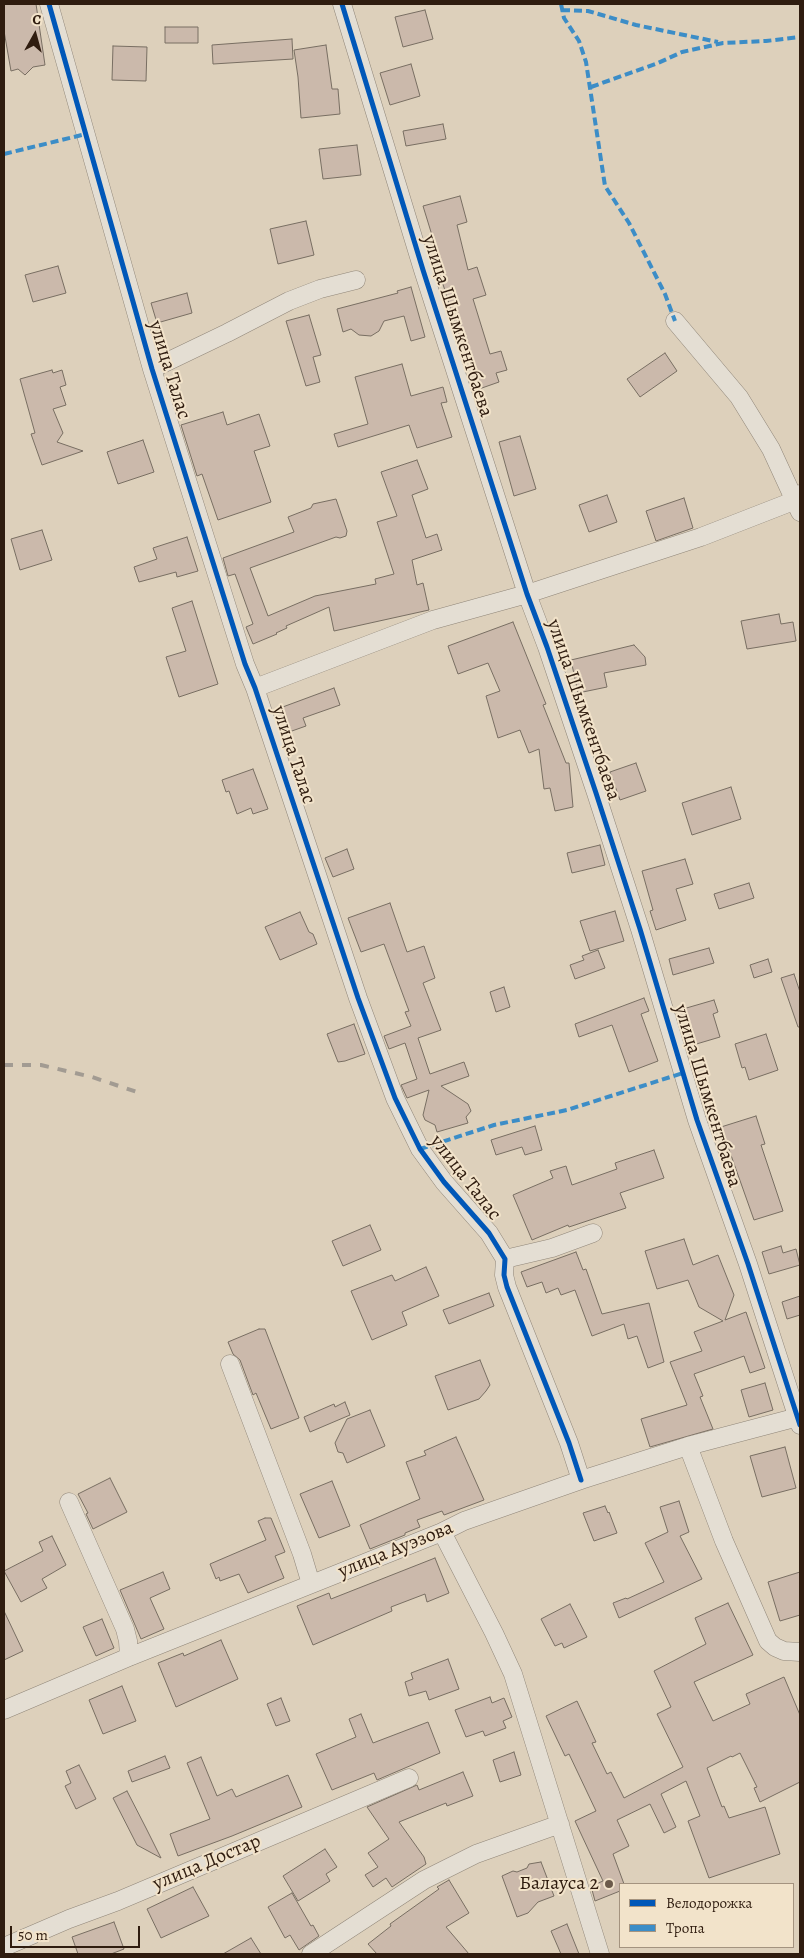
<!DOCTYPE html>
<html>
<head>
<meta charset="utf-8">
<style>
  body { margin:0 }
  #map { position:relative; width:804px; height:1958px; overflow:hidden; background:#ddd0bb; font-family:Alegreya,serif }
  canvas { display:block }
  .frame { position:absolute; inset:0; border:5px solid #2f1c0f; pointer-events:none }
  .legend { position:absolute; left:619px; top:1883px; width:175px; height:65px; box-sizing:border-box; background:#f2e3ca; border:1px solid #a4937f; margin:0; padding:6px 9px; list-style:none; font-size:15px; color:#2f1c0f }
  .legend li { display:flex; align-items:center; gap:10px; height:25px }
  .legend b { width:25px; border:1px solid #a4937f }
  .north { position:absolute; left:10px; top:10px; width:50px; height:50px; -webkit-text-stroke:4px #f2e3ca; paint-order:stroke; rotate:7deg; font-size:14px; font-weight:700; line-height:20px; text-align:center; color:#2f1c0f }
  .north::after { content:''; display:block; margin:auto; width:18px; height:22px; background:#2f1c0f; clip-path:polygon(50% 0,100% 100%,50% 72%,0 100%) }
  .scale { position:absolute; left:10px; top:1926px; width:130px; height:22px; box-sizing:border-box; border:2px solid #2f1c0f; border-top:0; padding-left:6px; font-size:15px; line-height:18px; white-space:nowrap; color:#2f1c0f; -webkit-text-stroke:4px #f2e3ca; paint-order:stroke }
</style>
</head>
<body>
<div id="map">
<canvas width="804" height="1958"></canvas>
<div class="frame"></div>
<ul class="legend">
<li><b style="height:6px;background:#0057b8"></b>Велодорожка</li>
<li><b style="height:6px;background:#3c8dc7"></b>Тропа</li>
</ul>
<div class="north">С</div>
<div class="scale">50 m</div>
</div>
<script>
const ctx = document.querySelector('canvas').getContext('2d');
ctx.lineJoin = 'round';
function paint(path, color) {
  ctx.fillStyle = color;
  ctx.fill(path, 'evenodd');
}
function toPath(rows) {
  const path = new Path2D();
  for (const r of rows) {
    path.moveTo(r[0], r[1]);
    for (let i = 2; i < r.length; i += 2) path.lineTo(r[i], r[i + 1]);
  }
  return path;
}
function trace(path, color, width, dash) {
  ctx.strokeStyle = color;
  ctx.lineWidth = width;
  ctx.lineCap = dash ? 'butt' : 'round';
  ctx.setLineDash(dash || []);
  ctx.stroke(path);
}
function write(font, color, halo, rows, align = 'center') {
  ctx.font = font + ' Alegreya,serif';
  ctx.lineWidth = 4;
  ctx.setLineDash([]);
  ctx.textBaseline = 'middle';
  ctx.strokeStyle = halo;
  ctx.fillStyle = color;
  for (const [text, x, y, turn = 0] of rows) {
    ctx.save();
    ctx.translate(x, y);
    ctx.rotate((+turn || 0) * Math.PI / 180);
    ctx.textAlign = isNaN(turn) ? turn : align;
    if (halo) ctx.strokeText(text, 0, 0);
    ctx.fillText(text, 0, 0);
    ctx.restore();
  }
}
const building = toPath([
  [4,4,36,4,45,65,33,67,25,75,18,69,11,71,4,31,4,4],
  [425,10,433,39,403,47,395,17,425,10],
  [165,27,198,27,198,43,165,43,165,27],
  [292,39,293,59,213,64,212,45,292,39],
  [326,45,332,89,338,89,340,114,301,118,298,77,294,50,326,45],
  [113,46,147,47,146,81,112,80,113,46],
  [411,64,420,96,390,105,380,73,411,64],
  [443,124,446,139,406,146,403,131,443,124],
  [357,145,361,175,323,179,319,149,357,145],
  [460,196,467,222,457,225,468,270,477,267,486,295,473,299,490,354,501,351,507,370,496,373,499,382,479,389,469,356,466,357,441,278,431,232,423,206,460,196],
  [306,221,314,255,278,264,270,229,306,221],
  [58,266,66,293,33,302,25,275,58,266],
  [411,287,425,337,411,341,404,316,384,321,379,331,371,336,359,335,351,329,343,332,337,309,398,293,397,291,411,287],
  [187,293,192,313,157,323,151,303,187,293],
  [309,315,321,355,313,357,320,382,306,386,286,321,309,315],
  [665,353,677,371,640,397,627,379,665,353],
  [402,364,411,396,443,387,447,402,441,403,452,437,417,448,409,425,338,447,334,434,368,424,355,377,402,364],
  [52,370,53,373,62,370,66,385,60,387,66,405,53,409,63,433,57,442,83,451,42,465,31,434,35,433,20,379,52,370],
  [223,412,227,425,259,414,270,446,254,451,271,502,218,520,202,474,197,476,181,425,223,412],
  [520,436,536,489,514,496,499,442,520,436],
  [143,440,154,472,118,484,107,452,143,440],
  [417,460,428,489,412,495,426,538,437,534,442,550,412,560,417,585,423,583,429,610,334,631,329,607,286,626,287,628,276,633,277,634,253,644,246,627,253,624,235,574,228,576,223,558,294,532,288,517,311,508,313,504,336,499,347,531,346,536,340,538,336,537,250,568,268,616,315,596,376,584,375,579,394,574,377,522,397,516,381,472,417,460],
  [607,495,617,522,589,532,579,505,607,495],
  [684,498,693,528,656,541,646,511,684,498],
  [42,530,52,560,20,570,11,539,42,530],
  [187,537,198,571,177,577,176,572,139,582,134,567,157,559,153,548,187,537],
  [192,601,218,684,179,697,166,657,186,651,172,608,192,601],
  [779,614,781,624,793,622,796,641,747,649,741,621,779,614],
  [513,622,546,704,543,705,566,763,569,763,573,807,555,811,550,788,544,789,539,749,529,753,520,730,498,738,486,696,500,691,488,663,458,674,448,646,513,622],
  [634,645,645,657,646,665,604,673,607,687,578,693,571,660,634,645],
  [334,688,340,705,303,718,306,726,289,732,280,708,334,688],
  [636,763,646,791,620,800,610,772,636,763],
  [253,769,268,809,253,814,251,808,237,814,229,791,226,792,222,780,253,769],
  [731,787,741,819,692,835,682,803,731,787],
  [600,845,605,865,572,873,567,853,600,845],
  [347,849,354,869,333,877,325,858,347,849],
  [685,859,693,884,676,889,686,920,656,930,650,911,653,910,642,871,685,859],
  [749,883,754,898,719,909,714,894,749,883],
  [390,903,407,952,424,946,435,978,423,983,441,1030,418,1038,430,1074,464,1062,469,1076,441,1086,468,1104,471,1111,466,1117,468,1123,437,1132,435,1125,425,1120,423,1115,429,1090,407,1098,401,1085,417,1079,405,1043,389,1049,384,1036,411,1026,405,1012,409,1011,384,944,361,952,348,918,390,903],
  [615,911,624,941,590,951,580,921,615,911],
  [300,912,309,932,313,934,317,944,280,960,265,927,300,912],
  [709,948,714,963,673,975,669,959,709,948],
  [598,950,605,968,575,979,570,965,584,960,582,956,598,950],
  [768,959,772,972,754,978,750,965,768,959],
  [794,974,800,992,800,1027,798,1027,781,978,794,974],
  [504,987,510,1007,496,1012,490,992,504,987],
  [644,998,649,1011,641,1014,658,1061,629,1072,612,1025,579,1037,575,1024,644,998],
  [714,1000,718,1012,713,1014,720,1037,693,1045,683,1009,714,1000],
  [354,1024,365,1054,345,1061,338,1062,327,1034,354,1024],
  [766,1034,778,1070,749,1080,745,1067,742,1068,735,1044,766,1034],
  [756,1116,765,1144,761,1145,783,1211,754,1220,721,1127,756,1116],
  [535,1126,542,1150,525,1155,522,1147,496,1155,491,1140,535,1126],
  [654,1150,664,1178,620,1193,626,1208,569,1227,568,1225,532,1240,513,1195,553,1178,550,1171,566,1166,572,1185,617,1169,615,1163,654,1150],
  [370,1225,381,1250,343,1266,332,1241,370,1225],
  [684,1239,693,1265,718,1255,734,1295,725,1320,746,1312,765,1368,750,1373,744,1356,694,1374,703,1396,700,1397,713,1429,650,1447,641,1419,687,1405,670,1362,702,1351,694,1332,723,1321,699,1307,688,1280,657,1289,645,1251,684,1239],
  [781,1246,783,1253,796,1249,800,1265,769,1274,762,1252,781,1246],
  [576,1252,583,1270,586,1269,602,1314,649,1303,664,1362,648,1368,637,1336,628,1339,624,1324,592,1336,575,1290,561,1295,558,1288,546,1293,542,1282,527,1287,521,1272,576,1252],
  [426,1267,439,1296,402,1312,407,1325,372,1340,351,1291,392,1275,395,1281,426,1267],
  [489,1293,494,1306,449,1324,443,1310,489,1293],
  [800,1296,800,1315,787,1319,782,1302,800,1296],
  [259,1329,265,1329,299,1418,271,1429,256,1393,253,1395,240,1360,233,1354,228,1342,259,1329],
  [480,1360,490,1385,486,1391,479,1399,448,1410,435,1376,480,1360],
  [765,1383,773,1410,749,1417,741,1390,765,1383],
  [345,1402,350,1415,310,1432,304,1417,334,1404,335,1407,345,1402],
  [370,1410,385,1446,347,1463,343,1453,338,1452,335,1443,347,1419,370,1410],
  [456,1437,484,1500,444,1515,442,1511,417,1520,420,1527,405,1533,405,1535,370,1549,360,1525,420,1499,406,1462,426,1455,424,1451,456,1437],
  [785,1447,796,1488,762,1497,750,1456,785,1447],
  [110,1478,127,1512,93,1529,86,1514,88,1513,78,1494,110,1478],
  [332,1481,350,1526,319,1538,300,1494,332,1481],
  [679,1501,689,1532,680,1536,702,1579,619,1618,613,1603,626,1598,627,1599,664,1582,645,1543,668,1532,660,1507,679,1501],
  [605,1506,608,1513,609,1512,617,1533,594,1541,583,1513,605,1506],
  [265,1518,271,1518,285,1552,275,1556,284,1578,248,1593,239,1574,220,1581,219,1577,216,1579,210,1564,266,1540,258,1521,265,1518],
  [52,1536,66,1565,42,1579,47,1588,21,1602,4,1571,43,1551,39,1542,52,1536],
  [435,1558,449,1593,427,1602,425,1594,391,1607,392,1611,313,1645,297,1606,329,1593,331,1599,435,1558],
  [163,1572,170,1589,150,1598,164,1629,141,1639,120,1590,163,1572],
  [800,1572,800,1615,780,1621,768,1582,800,1572],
  [728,1603,753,1655,694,1682,713,1721,750,1704,746,1694,784,1677,800,1715,800,1782,760,1802,754,1788,757,1787,740,1753,732,1757,731,1756,707,1768,722,1807,724,1806,729,1818,765,1807,780,1854,709,1878,688,1821,700,1816,686,1781,661,1794,676,1827,664,1833,650,1804,617,1820,629,1846,613,1854,624,1884,620,1884,620,1891,595,1901,591,1886,603,1881,575,1821,596,1811,569,1754,565,1756,546,1716,577,1701,596,1742,592,1743,607,1774,611,1772,624,1798,683,1767,657,1714,671,1707,654,1671,706,1644,695,1618,728,1603],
  [570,1604,587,1637,564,1648,562,1643,555,1646,541,1619,570,1604],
  [4,1611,23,1651,4,1660,4,1611],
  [102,1619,114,1648,96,1656,83,1627,102,1619],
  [221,1640,238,1679,176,1707,158,1663,183,1653,184,1656,221,1640],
  [448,1659,459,1689,429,1700,426,1691,409,1696,405,1682,413,1679,411,1673,448,1659],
  [122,1686,136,1721,103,1734,89,1700,122,1686],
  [490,1697,492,1703,504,1698,512,1717,503,1721,506,1728,485,1736,483,1731,466,1737,455,1710,490,1697],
  [281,1698,290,1721,276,1726,267,1704,281,1698],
  [361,1714,373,1743,428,1722,440,1753,377,1780,374,1773,332,1790,316,1754,356,1737,349,1719,361,1714],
  [514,1752,521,1775,500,1782,493,1760,514,1752],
  [165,1756,170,1768,132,1782,128,1771,165,1756],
  [201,1757,217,1796,232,1789,236,1797,288,1775,302,1807,232,1836,178,1856,170,1834,210,1819,187,1763,201,1757],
  [79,1765,96,1799,76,1809,65,1786,71,1783,66,1771,79,1765],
  [463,1772,473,1796,447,1806,446,1803,399,1822,424,1857,426,1864,392,1887,386,1878,373,1887,365,1875,378,1867,368,1853,389,1839,367,1807,417,1785,419,1790,463,1772],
  [127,1791,146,1828,161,1858,137,1845,113,1798,127,1791],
  [325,1849,337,1867,326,1874,330,1881,298,1901,283,1876,325,1849],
  [541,1862,554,1896,538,1902,528,1913,517,1917,502,1876,513,1871,517,1872,527,1868,529,1864,541,1862],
  [449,1880,469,1913,446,1927,469,1954,377,1954,368,1944,391,1926,390,1924,439,1889,437,1887,449,1880],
  [193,1887,209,1916,161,1938,147,1909,193,1887],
  [292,1893,311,1926,313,1925,319,1936,299,1950,290,1935,285,1938,268,1907,292,1893],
  [114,1922,124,1949,111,1954,78,1954,72,1937,114,1922],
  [567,1924,579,1954,561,1954,551,1931,567,1924],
  [251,1938,261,1954,223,1954,251,1938]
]);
paint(building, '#cbb9ab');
trace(building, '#786e62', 1);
const street = toPath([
  [49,4,152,369,245,664,255,688,358,998,395,1098,420,1149,444,1182,489,1233,505,1259,504,1275,507,1287,569,1443,581,1480],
  [342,4,423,270,527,594,547,647,596,793,640,929,697,1120,748,1264,800,1425],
  [675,321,739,397,771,449,800,512],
  [152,369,227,333,289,301,320,289,356,280],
  [255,688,433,620,527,594,701,537,796,500,800,494],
  [505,1259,552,1248,593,1233],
  [230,1364,302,1554,311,1584],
  [688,1446,724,1541,768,1641,775,1647,784,1651,800,1652],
  [69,1502,125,1629,128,1641,129,1657],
  [442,1532,494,1633,513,1674,600,1954],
  [4,1710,129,1657,442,1532,464,1521,581,1480,688,1446,798,1417],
  [4,1947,69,1919,118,1901,409,1778],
  [311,1954,424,1880,476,1854,560,1824]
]);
trace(street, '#908679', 19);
trace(street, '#e4ded3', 18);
trace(toPath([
  [4,1065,41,1065,92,1077,137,1092]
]), '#a29b92', 4, [9, 9]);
trace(toPath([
  [561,4,564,18,579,41,586,62,605,186,629,223,665,294,675,321],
  [562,10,588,11,636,25,718,42],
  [591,87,658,63,682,52,723,43,766,41,800,37],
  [4,154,86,134],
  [420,1149,494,1125,567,1110,683,1073]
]), '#3c8dc7', 4, [8, 4]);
trace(toPath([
  [49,4,152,369,245,664,255,688,358,998,395,1098,420,1149,444,1182,489,1233,505,1259,504,1275,507,1287,569,1443,581,1480],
  [342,4,423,270,527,594,547,647,596,793,640,929,697,1120,748,1264,800,1425]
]), '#0057b8', 5);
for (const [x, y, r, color] of [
  [609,1884,5,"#6c5b4b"]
]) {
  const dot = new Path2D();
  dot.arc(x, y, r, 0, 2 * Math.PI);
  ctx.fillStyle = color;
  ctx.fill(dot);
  trace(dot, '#f2e3ca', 2);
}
write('20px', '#2f1c0f', '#f2e3ca', [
  ["улица Шымкентбаева",457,326,72],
  ["улица Талас",169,370,73],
  ["улица Шымкентбаева",583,710,71],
  ["улица Талас",293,755,72],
  ["улица Шымкентбаева",707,1096,73],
  ["улица Талас",465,1178,52],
  ["улица Ауэзова",396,1550,-22],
  ["улица Достар",207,1863,-23]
]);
write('20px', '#2f1c0f', '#f2e3ca', [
  ["Балауса 2",599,1884]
], 'right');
</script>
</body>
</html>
